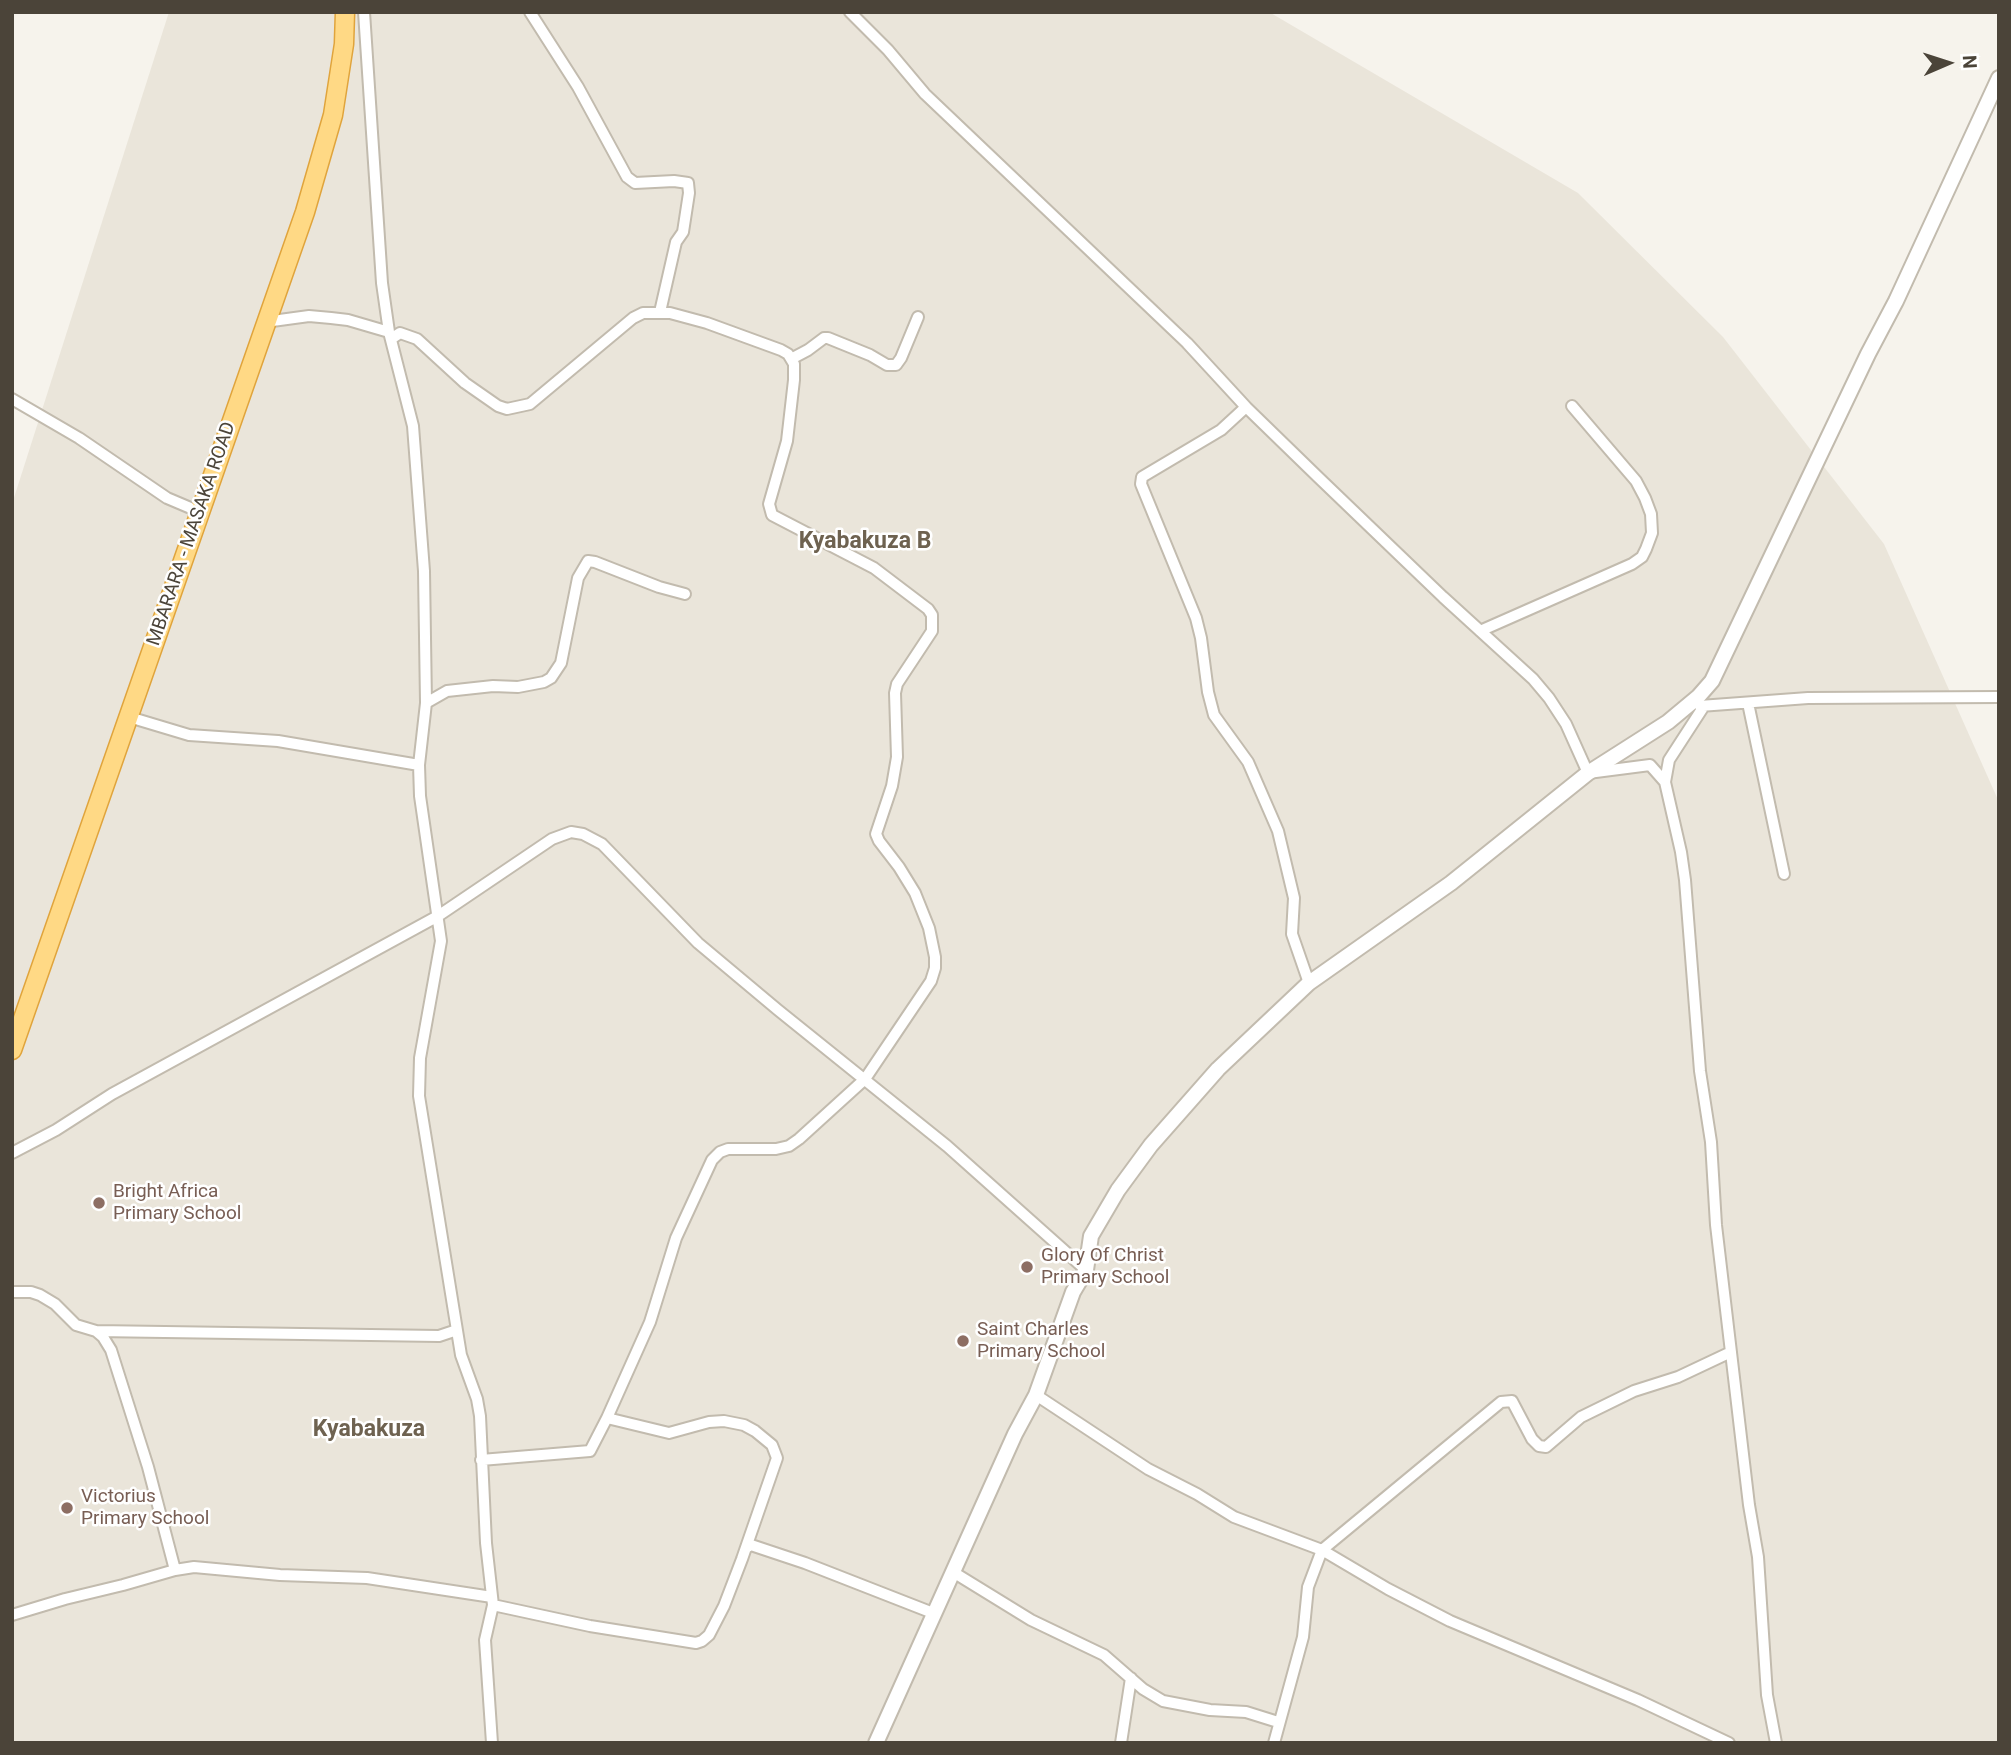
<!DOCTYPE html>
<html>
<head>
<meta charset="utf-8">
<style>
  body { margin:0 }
  #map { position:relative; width:2011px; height:1755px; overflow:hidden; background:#f6f3ec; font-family:Roboto,sans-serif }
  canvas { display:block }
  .frame { position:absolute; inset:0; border:14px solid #4b4439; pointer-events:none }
  .north { position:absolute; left:1913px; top:28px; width:70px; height:70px; -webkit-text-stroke:5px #fff; paint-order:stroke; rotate:87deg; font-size:19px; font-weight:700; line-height:28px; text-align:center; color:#4b4439 }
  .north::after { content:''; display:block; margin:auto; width:24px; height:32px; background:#4b4439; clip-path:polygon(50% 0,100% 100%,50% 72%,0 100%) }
</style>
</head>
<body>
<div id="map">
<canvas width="2011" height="1755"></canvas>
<div class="frame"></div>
<div class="north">N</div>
</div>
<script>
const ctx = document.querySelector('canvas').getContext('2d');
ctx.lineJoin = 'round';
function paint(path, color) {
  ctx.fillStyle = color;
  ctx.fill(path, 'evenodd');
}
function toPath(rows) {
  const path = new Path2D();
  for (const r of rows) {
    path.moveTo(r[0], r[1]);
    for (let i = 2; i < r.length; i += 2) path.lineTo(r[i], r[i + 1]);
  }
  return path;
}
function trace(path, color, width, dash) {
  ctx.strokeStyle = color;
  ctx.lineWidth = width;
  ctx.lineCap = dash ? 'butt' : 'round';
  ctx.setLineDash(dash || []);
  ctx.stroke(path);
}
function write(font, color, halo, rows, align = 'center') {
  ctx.font = font + ' Roboto,sans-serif';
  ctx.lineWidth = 5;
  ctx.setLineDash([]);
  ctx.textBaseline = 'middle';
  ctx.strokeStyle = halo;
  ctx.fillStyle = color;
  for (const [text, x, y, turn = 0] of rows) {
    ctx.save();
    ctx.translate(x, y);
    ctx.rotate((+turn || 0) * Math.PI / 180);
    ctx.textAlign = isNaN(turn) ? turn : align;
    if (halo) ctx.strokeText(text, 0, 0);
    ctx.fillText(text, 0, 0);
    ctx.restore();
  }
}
paint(toPath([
  [169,12,1269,12,1578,193,1723,337,1884,544,1999,802,1999,1743,12,1743,12,504]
]), '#eae5da');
const minor = toPath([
  [364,12,382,283,389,332,413,426,424,571,426,703,419,765,420,796,441,941,420,1058,419,1096,461,1355,477,1399,480,1416,486,1543,493,1605,485,1640,492,1743],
  [530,12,578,87,627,177,635,183,674,181,688,183,689,193,683,232,676,242,660,312],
  [850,12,888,50,925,94,1187,343,1246,407,1318,477,1443,597,1533,679,1549,698,1566,724,1588,773,1650,765,1665,782],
  [265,322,309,316,331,318,348,320,389,332],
  [391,339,400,333,417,339,465,383,498,406,507,409,530,404,633,318,643,313,670,313,707,323,781,350,788,354,794,364,794,380,787,441,769,504,772,515,874,568,928,609,932,615,932,631,897,684,895,693,897,757,892,786,876,834,879,841,899,867,915,893,929,928,935,957,935,968,931,981,865,1079,799,1139,789,1146,776,1149,728,1149,720,1152,712,1160,676,1238,650,1322,607,1418],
  [791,359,808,350,824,338,828,338,870,355,887,365,896,365,901,358,918,317],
  [12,399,79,438,167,498,200,512],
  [1246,407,1221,430,1142,477,1141,484,1196,618,1201,638,1208,692,1214,715,1248,762,1278,831,1294,898,1292,934,1309,983],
  [1480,631,1632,564,1642,557,1646,549,1652,533,1651,514,1645,498,1636,481,1572,406],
  [426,703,447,691,493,686,518,687,544,682,551,678,561,663,578,578,588,561,595,562,659,587,685,594],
  [1748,703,1784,874],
  [1700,706,1808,698,1999,697],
  [1704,706,1669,760,1665,782,1681,852,1685,880,1700,1071,1711,1142,1716,1225,1749,1505,1758,1557,1767,1695,1776,1743],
  [129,717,189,735,278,741,419,765],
  [12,1153,56,1130,112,1094,438,916,552,839,571,832,583,834,602,844,698,943,778,1010,947,1146,1086,1270],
  [12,1292,31,1292,40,1295,55,1304,76,1325,96,1331,103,1337,111,1350,148,1467,175,1570],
  [96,1331,439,1336,457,1330],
  [1036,1395,1148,1469,1197,1494,1234,1517,1322,1550,1388,1589,1450,1621,1638,1700,1729,1743],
  [481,1460,590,1451,607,1418,669,1433,709,1422,724,1421,744,1425,755,1431,772,1445,777,1458,742,1559,724,1606,709,1635,702,1641,696,1643,590,1626,493,1605],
  [746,1548,751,1545,805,1563,933,1613],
  [953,1572,1031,1620,1104,1655,1143,1689,1163,1701,1210,1710,1246,1712,1278,1722],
  [12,1615,65,1599,123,1585,175,1570,194,1567,280,1575,367,1578,492,1597],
  [1121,1743,1131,1678],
  [1274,1743,1303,1637,1308,1587,1322,1550,1501,1402,1512,1401,1532,1439,1539,1446,1546,1447,1581,1417,1634,1391,1678,1377,1731,1352]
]);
const tertiary = toPath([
  [876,1743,1015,1434,1036,1395,1073,1292,1086,1270,1091,1236,1118,1190,1151,1145,1218,1069,1309,983,1451,883,1588,773,1668,722,1698,697,1712,681,1868,354,1896,301,1999,78]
]);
const trunk = toPath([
  [12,1050,305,212,333,115,344,44,345,12]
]);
trace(minor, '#c2bbae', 14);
trace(tertiary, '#c2bbae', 18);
trace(trunk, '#e0a43c', 21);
trace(minor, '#fff', 10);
trace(tertiary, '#fff', 14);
trace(trunk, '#ffd985', 18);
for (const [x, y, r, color] of [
  [99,1203,7,"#8d6e63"],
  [1027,1267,7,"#8d6e63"],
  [963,1341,7,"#8d6e63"],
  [67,1508,7,"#8d6e63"]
]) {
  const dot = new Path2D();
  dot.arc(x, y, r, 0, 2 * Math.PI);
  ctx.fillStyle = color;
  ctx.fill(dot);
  trace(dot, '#fff', 2.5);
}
write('19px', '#4b4439', '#fff', [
  ["MBARARA - MASAKA ROAD",192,534,-71]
]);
write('19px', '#785e54', '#fff', [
  ["Bright Africa",113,1192],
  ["Primary School",113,1214],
  ["Glory Of Christ",1041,1256],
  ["Primary School",1041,1278],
  ["Saint Charles",977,1330],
  ["Primary School",977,1352],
  ["Victorius",81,1497],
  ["Primary School",81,1519]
], 'left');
write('bold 23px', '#6e6250', '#fff', [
  ["Kyabakuza B",865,542],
  ["Kyabakuza",369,1430]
]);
</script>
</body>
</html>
